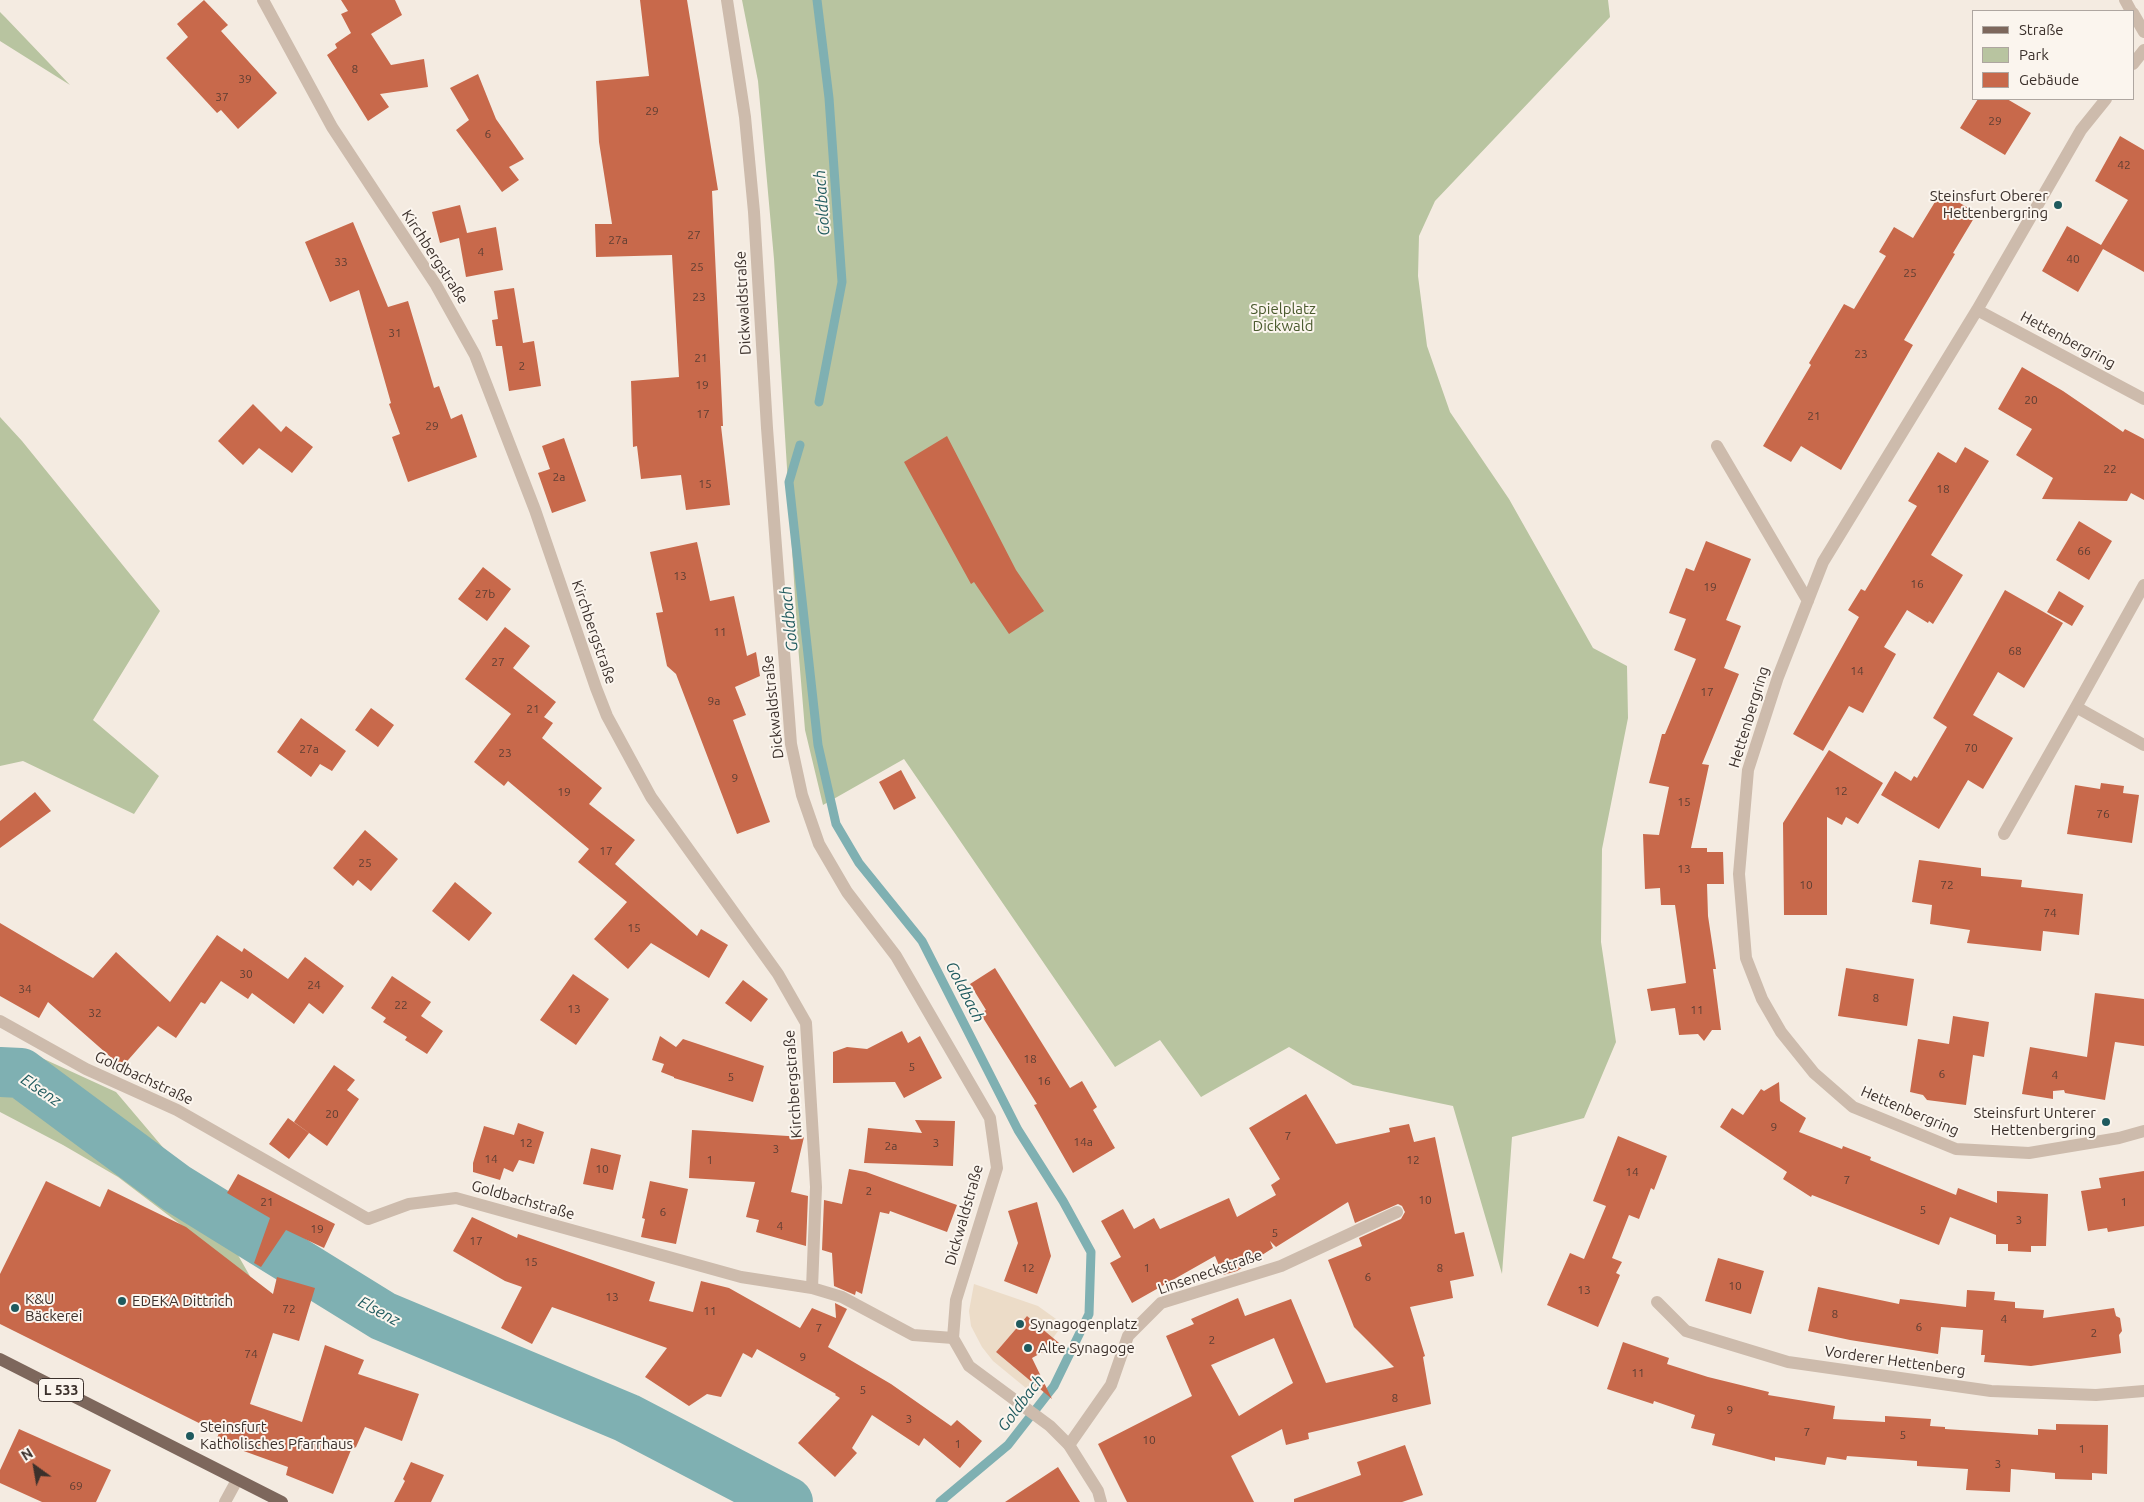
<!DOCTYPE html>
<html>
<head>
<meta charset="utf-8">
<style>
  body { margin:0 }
  #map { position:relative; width:2144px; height:1502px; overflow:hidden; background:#f4ebe1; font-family:Ubuntu,sans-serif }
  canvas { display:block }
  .legend { position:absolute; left:1972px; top:10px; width:162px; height:90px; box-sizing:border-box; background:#fbf5ee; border:1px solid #aea6a0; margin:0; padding:6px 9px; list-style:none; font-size:15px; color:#3b302b }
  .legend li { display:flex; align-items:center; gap:10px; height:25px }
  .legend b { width:25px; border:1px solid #aea6a0 }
  .north { position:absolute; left:10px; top:1442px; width:50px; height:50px; -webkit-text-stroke:4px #fbf5ee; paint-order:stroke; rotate:328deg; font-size:14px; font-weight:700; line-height:20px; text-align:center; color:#3b302b }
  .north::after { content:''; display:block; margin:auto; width:18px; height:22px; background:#3b302b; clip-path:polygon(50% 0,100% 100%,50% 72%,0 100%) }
</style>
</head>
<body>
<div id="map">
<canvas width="2144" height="1502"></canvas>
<ul class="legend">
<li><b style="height:6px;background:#7d675c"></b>Straße</li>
<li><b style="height:14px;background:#b8c4a0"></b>Park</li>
<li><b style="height:14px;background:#c8694b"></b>Gebäude</li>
</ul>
<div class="north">N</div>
</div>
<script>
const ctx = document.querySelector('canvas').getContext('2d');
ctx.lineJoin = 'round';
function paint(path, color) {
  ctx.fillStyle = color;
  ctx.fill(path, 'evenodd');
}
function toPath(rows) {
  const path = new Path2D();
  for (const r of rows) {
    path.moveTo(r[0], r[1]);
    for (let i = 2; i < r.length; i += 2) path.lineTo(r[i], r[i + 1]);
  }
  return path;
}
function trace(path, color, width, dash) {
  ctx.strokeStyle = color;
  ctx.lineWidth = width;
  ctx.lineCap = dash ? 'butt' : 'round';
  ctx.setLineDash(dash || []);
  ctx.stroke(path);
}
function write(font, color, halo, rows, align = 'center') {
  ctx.font = font + ' Ubuntu,sans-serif';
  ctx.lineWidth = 4;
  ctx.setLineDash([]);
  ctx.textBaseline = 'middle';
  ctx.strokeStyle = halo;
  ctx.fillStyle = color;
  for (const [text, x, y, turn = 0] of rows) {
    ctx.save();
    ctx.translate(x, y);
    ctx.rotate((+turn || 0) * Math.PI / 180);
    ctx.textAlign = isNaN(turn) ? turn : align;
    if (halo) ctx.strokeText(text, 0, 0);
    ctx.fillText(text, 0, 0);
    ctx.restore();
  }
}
paint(toPath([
  [742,0,1608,0,1610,17,1435,201,1419,236,1418,276,1427,346,1450,412,1509,499,1593,648,1627,666,1628,718,1602,849,1601,942,1616,1042,1584,1118,1512,1137,1502,1274,1453,1106,1353,1085,1289,1047,1201,1097,1160,1040,1115,1067,904,759,823,805,805,730,798,645,774,259,758,81],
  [0,12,5,17,70,85,0,41],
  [0,417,22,441,160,611,93,720,159,776,134,814,23,761,0,766],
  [0,1050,33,1054,116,1092,205,1197,251,1278,118,1177,63,1145,0,1112]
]), '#b8c4a0');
paint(toPath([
  [974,1284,1038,1306,1063,1324,1053,1338,1027,1316,996,1352,1037,1386,1032,1393,993,1361,982,1347,971,1326,969,1311]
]), '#ecdcc8');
trace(toPath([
  [817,0,829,98,842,282,819,402],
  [800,445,789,482,818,745,836,824,859,863,922,941,1018,1130,1063,1201,1091,1252,1089,1314,1054,1386,1008,1445,940,1502]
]), '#7fb0b2', 9);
trace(toPath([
  [0,1072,21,1073,176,1188,383,1316,627,1418,788,1502]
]), '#7fb0b2', 50);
paint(toPath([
  [204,0,228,25,221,31,277,93,238,129,221,110,217,113,166,58,188,37,177,24],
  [341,0,395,0,402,15,371,34,391,65,424,59,428,87,380,94,389,107,368,121,327,55,337,48,335,44,351,33,341,14,348,11],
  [640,0,687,0,718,190,712,191,723,426,721,426,730,505,686,510,681,475,641,479,637,446,633,447,631,381,679,377,672,255,596,257,595,224,612,224,599,142,596,81,649,76],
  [478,74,496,119,524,159,509,167,519,180,502,192,456,130,469,120,450,88],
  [1978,99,2007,99,2031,113,2005,155,1960,128],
  [2120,136,2144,150,2144,272,2103,249,2078,292,2042,271,2067,226,2101,245,2128,200,2095,181],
  [1941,192,1977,213,1953,253,1955,254,1904,340,1913,345,1841,470,1801,446,1791,462,1763,446,1811,365,1809,363,1844,304,1854,309,1886,256,1879,252,1894,227,1913,238],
  [460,205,467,233,496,227,503,270,466,277,459,238,440,243,432,212],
  [353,222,388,307,408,301,434,388,439,386,451,419,462,414,477,457,408,482,392,437,400,434,389,404,391,403,359,290,330,302,305,242],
  [514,288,523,343,534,341,541,386,509,391,502,346,496,346,492,320,498,319,494,291],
  [2022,367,2063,391,2123,432,2125,429,2144,439,2144,500,2131,493,2127,501,2042,499,2053,478,2016,455,2032,429,1998,409],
  [253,404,281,432,286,426,313,447,292,473,259,448,243,465,218,441],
  [947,436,1016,570,1044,611,1009,634,974,582,971,584,904,462],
  [564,438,586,501,552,513,538,473,550,469,542,446],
  [1965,447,1989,461,1931,555,1963,575,1933,624,1929,621,1928,623,1907,610,1884,647,1896,654,1863,713,1849,706,1823,751,1793,734,1859,617,1848,610,1861,589,1865,591,1917,506,1908,501,1938,452,1956,463],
  [2079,521,2112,541,2089,580,2056,560],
  [1706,541,1751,559,1726,620,1741,626,1724,668,1739,674,1702,764,1709,765,1691,848,1707,848,1707,852,1723,852,1724,884,1707,884,1708,916,1716,969,1713,969,1721,1030,1712,1030,1704,1041,1698,1034,1679,1035,1675,1008,1651,1011,1647,989,1686,983,1675,905,1661,905,1660,888,1645,889,1643,834,1659,835,1669,787,1649,783,1662,734,1665,734,1696,659,1674,650,1686,619,1669,613,1686,568,1694,571],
  [697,542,710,601,734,596,747,656,756,652,760,676,735,687,746,715,733,720,770,822,737,834,676,674,667,666,656,613,663,612,650,552],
  [483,567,511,589,487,621,458,599],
  [2005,590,2063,623,2024,688,1998,672,1973,715,2013,738,1983,789,1968,780,1939,829,1881,795,1895,771,1911,781,1914,776,1917,778,1947,727,1933,718],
  [2059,591,2084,606,2072,626,2047,612],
  [505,627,530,646,513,668,556,702,544,717,553,723,542,738,602,788,589,804,635,840,615,864,697,936,701,929,728,945,709,978,651,943,628,969,594,939,627,902,578,862,589,849,508,781,504,786,474,762,511,714,465,679],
  [371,708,394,725,378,747,355,730],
  [301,718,346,751,332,771,320,764,311,777,277,752],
  [1829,750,1883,783,1858,824,1846,817,1842,825,1827,817,1827,915,1784,915,1783,823],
  [901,770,916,798,894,810,879,782],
  [2101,783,2124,786,2123,793,2139,795,2132,843,2067,834,2075,785,2100,789],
  [35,792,51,811,0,848,0,821],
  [365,830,398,859,371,891,358,880,353,886,333,868],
  [1919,860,1981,868,1981,876,2022,880,2021,887,2083,894,2079,935,2043,931,2041,951,1967,943,1970,930,1930,924,1932,905,1912,902],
  [455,882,492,913,469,941,432,911],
  [0,923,93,978,116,952,170,1002,217,935,242,952,244,948,288,979,305,957,344,986,323,1014,309,1003,294,1024,252,993,248,999,221,981,205,1004,201,1002,176,1038,158,1026,122,1067,48,1002,39,1018,0,996],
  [995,968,1070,1088,1082,1081,1097,1107,1093,1110,1115,1148,1073,1173,1034,1105,1037,1104,980,1013,986,1010,970,984],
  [1846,968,1914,979,1907,1026,1838,1016],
  [573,974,609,999,576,1045,540,1020],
  [392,976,431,1002,421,1016,443,1031,427,1054,405,1040,407,1037,383,1022,386,1018,371,1008],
  [743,980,768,999,751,1022,725,1003],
  [2095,993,2144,999,2144,1046,2115,1042,2105,1100,2065,1093,2064,1090,2053,1091,2053,1099,2022,1094,2030,1047,2087,1057],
  [1953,1016,1989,1022,1984,1057,1973,1055,1966,1105,1927,1100,1923,1095,1910,1092,1918,1039,1949,1044],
  [902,1031,908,1043,920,1036,942,1078,904,1098,895,1082,833,1083,833,1052,847,1047,867,1049],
  [660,1036,676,1047,683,1039,764,1066,753,1102,674,1078,674,1077,661,1072,664,1064,652,1060],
  [334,1065,355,1080,347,1090,359,1099,327,1146,294,1122],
  [1779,1082,1780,1101,1806,1118,1799,1132,1842,1149,1843,1146,1871,1157,1870,1160,1956,1195,1958,1188,1997,1203,1997,1191,2048,1194,2046,1246,2031,1246,2031,1252,2008,1251,2008,1244,1996,1244,1996,1235,1950,1217,1939,1245,1812,1195,1811,1197,1783,1179,1787,1172,1720,1127,1732,1108,1743,1115,1761,1089,1764,1091],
  [1306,1094,1336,1144,1390,1132,1389,1128,1409,1124,1414,1142,1435,1137,1455,1234,1464,1232,1474,1276,1450,1281,1453,1298,1410,1307,1425,1356,1423,1357,1431,1404,1308,1433,1309,1439,1286,1445,1282,1429,1231,1456,1254,1502,1127,1502,1098,1444,1192,1396,1166,1336,1194,1324,1191,1319,1238,1298,1245,1316,1291,1299,1326,1383,1394,1367,1354,1327,1328,1260,1362,1246,1359,1238,1401,1219,1405,1212,1402,1206,1398,1204,1355,1223,1348,1202,1276,1247,1270,1241,1273,1248,1237,1271,1223,1275,1215,1256,1132,1303,1110,1263,1121,1257,1101,1221,1123,1209,1134,1229,1154,1218,1160,1229,1229,1198,1237,1217,1276,1195,1271,1185,1280,1179,1249,1128],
  [1274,1338,1293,1383,1239,1416,1211,1365],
  [288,1118,309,1133,289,1159,269,1144],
  [915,1120,955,1121,953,1166,864,1163,868,1128,922,1133],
  [518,1123,544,1132,534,1164,519,1160,513,1172,504,1168,500,1180,473,1172,473,1163,484,1126,514,1135],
  [692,1130,804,1137,791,1192,808,1196,806,1246,756,1232,759,1220,746,1217,755,1182,689,1178],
  [1618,1136,1667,1156,1654,1190,1651,1188,1639,1219,1629,1215,1612,1258,1622,1262,1616,1273,1620,1275,1598,1327,1547,1305,1570,1253,1584,1259,1606,1206,1593,1201],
  [591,1148,621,1155,613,1190,583,1184],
  [849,1169,866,1172,957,1205,947,1232,890,1211,889,1214,880,1212,862,1294,856,1291,855,1295,834,1286,832,1253,822,1250,824,1200,842,1204],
  [2144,1171,2144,1226,2108,1232,2107,1228,2088,1231,2081,1191,2101,1188,2099,1178],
  [238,1174,335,1224,324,1248,286,1230,261,1267,254,1263,270,1218,227,1193],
  [46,1181,100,1207,108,1189,186,1227,273,1294,277,1277,315,1288,299,1341,273,1333,250,1404,302,1422,325,1345,364,1360,358,1374,419,1394,402,1441,365,1427,356,1447,351,1450,333,1494,286,1475,288,1467,216,1441,219,1433,0,1324,0,1274],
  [650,1181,688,1189,676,1244,641,1237,645,1219,642,1218],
  [1037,1202,1051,1256,1037,1294,1004,1281,1018,1243,1008,1211],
  [472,1217,517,1238,518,1234,655,1282,649,1301,693,1312,701,1281,729,1288,800,1328,812,1308,836,1318,835,1303,847,1309,828,1347,891,1384,951,1426,957,1420,982,1441,960,1468,924,1438,919,1446,872,1415,852,1448,857,1453,835,1477,798,1443,840,1398,835,1395,836,1394,757,1349,752,1358,743,1353,721,1397,707,1394,689,1406,645,1377,667,1348,552,1307,532,1344,501,1328,522,1287,505,1281,453,1251],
  [1718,1258,1764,1271,1751,1314,1705,1301],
  [1818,1287,1899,1304,1900,1299,1966,1307,1967,1290,1995,1292,1994,1300,2015,1302,2015,1308,2044,1310,2043,1318,2114,1308,2116,1316,2120,1318,2122,1331,2119,1335,2121,1353,2031,1366,1984,1362,1985,1355,1981,1355,1983,1330,1941,1327,1938,1354,1850,1340,1808,1331],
  [1027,1316,1059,1343,1032,1358,1052,1399,996,1352],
  [1623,1342,1669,1358,1667,1364,1708,1377,1769,1392,1768,1395,1835,1406,1833,1419,1885,1422,1885,1416,1931,1419,1930,1426,1945,1427,1945,1429,2038,1435,2038,1429,2056,1430,2056,1424,2108,1425,2107,1474,2092,1473,2092,1480,2055,1479,2055,1473,2011,1469,2010,1492,1966,1490,1968,1469,1917,1466,1917,1461,1847,1456,1846,1460,1827,1457,1825,1465,1775,1457,1775,1461,1712,1445,1715,1434,1691,1428,1695,1415,1654,1401,1653,1404,1607,1389],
  [19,1429,111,1470,96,1502,42,1502,0,1483,0,1470],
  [1405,1445,1423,1495,1402,1502,1294,1502,1294,1499,1361,1475,1357,1462],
  [411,1462,444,1475,431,1502,394,1502,405,1481,403,1479],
  [1058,1467,1080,1502,1005,1502]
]), '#c8694b');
trace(toPath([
  [263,0,332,127,436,285,475,355,535,510,596,688,607,716,651,797,778,974,806,1023,816,1187,812,1288],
  [2125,0,2131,11],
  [2133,13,2144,32],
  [2133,64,2144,50],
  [2106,99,2081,130,1977,310,1823,562,1778,677,1748,770,1739,874,1746,958,1762,999,1781,1032,1814,1073,1853,1107,1956,1149,2029,1153,2119,1138,2144,1131],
  [1977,310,2144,399],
  [1717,446,1808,601],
  [2076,707,2144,585],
  [2004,834,2076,707,2144,745],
  [0,1021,86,1069,177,1110,368,1219,409,1204,456,1198,741,1277,812,1288,842,1297,913,1335,953,1338],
  [1657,1302,1686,1331,1788,1362,1991,1391,2096,1395,2144,1391],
  [1069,1445,1111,1385,1128,1336,1161,1303,1281,1266,1397,1212],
  [225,1502,237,1480]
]), '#cdbbac', 12);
trace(toPath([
  [727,0,745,117,754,212,767,428,791,744,802,795,819,844,847,892,896,956,990,1118,997,1168,956,1300,953,1338,969,1366,1050,1426,1069,1445,1098,1491,1101,1502]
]), '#cdbbac', 12);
trace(toPath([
  [0,1359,282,1502]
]), '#7d675c', 12);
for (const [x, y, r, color] of [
  [2058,205,5,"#1f5a5e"],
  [2106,1122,5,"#1f5a5e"],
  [122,1301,5,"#1f5a5e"],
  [15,1308,5,"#1f5a5e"],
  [1020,1324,5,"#1f5a5e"],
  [1028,1348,5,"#1f5a5e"],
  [190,1436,5,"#1f5a5e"]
]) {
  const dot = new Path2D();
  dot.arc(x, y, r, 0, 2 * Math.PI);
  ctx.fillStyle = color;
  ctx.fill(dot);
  trace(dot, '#fbf5ee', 2);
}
write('12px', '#5e3e33', null, [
  ["8",355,69],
  ["39",245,79],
  ["37",222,97],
  ["29",652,111],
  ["29",1995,121],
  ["6",488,134],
  ["42",2124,165],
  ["27",694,235],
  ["27a",618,240],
  ["4",481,252],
  ["40",2073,259],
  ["33",341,262],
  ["25",697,267],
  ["25",1910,273],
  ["23",699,297],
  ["31",395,333],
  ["23",1861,354],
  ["21",701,358],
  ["2",522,366],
  ["19",702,385],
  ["20",2031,400],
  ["17",703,414],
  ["21",1814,416],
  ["29",432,426],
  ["22",2110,469],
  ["2a",559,477],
  ["15",705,484],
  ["18",1943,489],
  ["66",2084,551],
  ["13",680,576],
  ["16",1917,584],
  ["19",1710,587],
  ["27b",485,594],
  ["11",720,632],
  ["68",2015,651],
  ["27",498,662],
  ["14",1857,671],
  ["17",1707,692],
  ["9a",714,701],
  ["21",533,709],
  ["70",1971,748],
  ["27a",309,749],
  ["23",505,753],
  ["9",735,778],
  ["12",1841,791],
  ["19",564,792],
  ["15",1684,802],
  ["76",2103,814],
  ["17",606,851],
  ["25",365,863],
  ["13",1684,869],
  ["10",1806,885],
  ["72",1947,885],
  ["74",2050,913],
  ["15",634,928],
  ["30",246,974],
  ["24",314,985],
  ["34",25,989],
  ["8",1876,998],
  ["22",401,1005],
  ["13",574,1009],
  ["11",1697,1010],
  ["32",95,1013],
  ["18",1030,1059],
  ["5",912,1067],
  ["6",1942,1074],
  ["4",2055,1075],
  ["5",731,1077],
  ["16",1044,1081],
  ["20",332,1114],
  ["9",1774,1127],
  ["7",1288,1136],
  ["14a",1083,1142],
  ["12",526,1143],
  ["3",936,1143],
  ["2a",891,1146],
  ["3",776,1149],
  ["14",491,1159],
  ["1",710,1160],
  ["12",1413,1160],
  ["10",602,1169],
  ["14",1632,1172],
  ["7",1847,1180],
  ["2",869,1191],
  ["10",1425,1200],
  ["21",267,1202],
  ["1",2124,1202],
  ["5",1923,1210],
  ["6",663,1212],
  ["3",2019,1220],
  ["4",780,1226],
  ["19",317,1229],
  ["5",1275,1233],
  ["17",476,1241],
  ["15",531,1262],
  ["12",1028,1268],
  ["1",1147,1268],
  ["8",1440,1268],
  ["6",1368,1277],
  ["10",1735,1286],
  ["13",1584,1290],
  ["13",612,1297],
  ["72",289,1309],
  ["11",710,1311],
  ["8",1835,1314],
  ["4",2004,1319],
  ["6",1919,1327],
  ["7",819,1328],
  ["2",2094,1333],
  ["2",1212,1340],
  ["74",251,1354],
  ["9",803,1357],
  ["11",1638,1373],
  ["5",863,1390],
  ["8",1395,1398],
  ["9",1730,1410],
  ["3",909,1419],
  ["7",1807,1432],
  ["5",1903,1435],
  ["10",1149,1440],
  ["1",958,1444],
  ["1",2082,1449],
  ["3",1998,1464],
  ["69",76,1486]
]);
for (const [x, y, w] of [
  [61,1390,45]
]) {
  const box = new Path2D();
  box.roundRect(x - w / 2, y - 11.5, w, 23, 4);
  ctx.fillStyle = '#fbf5ee';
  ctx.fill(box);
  trace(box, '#3b302b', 1);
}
write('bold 14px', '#3b302b', null, [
  ["L 533",61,1390]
]);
write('15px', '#3b302b', '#fbf5ee', [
  ["Steinsfurt Oberer",2048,196,"right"],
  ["Hettenbergring",2048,213,"right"],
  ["Steinsfurt Unterer",2096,1113,"right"],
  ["Hettenbergring",2096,1130,"right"],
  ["K&U",25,1299],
  ["Bäckerei",25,1316],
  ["EDEKA Dittrich",132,1301],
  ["Synagogenplatz",1030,1324],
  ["Alte Synagoge",1038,1348],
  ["Steinsfurt",200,1427],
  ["Katholisches Pfarrhaus",200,1444]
], 'left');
write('15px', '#3b302b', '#fbf5ee', [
  ["Kirchbergstraße",435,257,57],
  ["Dickwaldstraße",743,303,-93],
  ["Hettenbergring",2068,340,28],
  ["Kirchbergstraße",594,632,71],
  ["Dickwaldstraße",773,707,-96],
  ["Hettenbergring",1749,717,-73],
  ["Goldbachstraße",144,1078,25],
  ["Kirchbergstraße",793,1084,-94],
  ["Hettenbergring",1910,1111,23],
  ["Goldbachstraße",523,1200,16],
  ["Dickwaldstraße",964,1215,-74],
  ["Linseneckstraße",1210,1272,-19],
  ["Vorderer Hettenberg",1895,1361,8]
]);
write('15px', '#4a5a2e', '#fbf5ee', [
  ["Spielplatz",1283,309],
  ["Dickwald",1283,326]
]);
write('italic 16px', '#1f5a5e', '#fbf5ee', [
  ["Goldbach",822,203,-94],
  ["Goldbach",789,619,-96],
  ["Goldbach",965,992,63],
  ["Elsenz",41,1090,34],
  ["Elsenz",379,1311,28],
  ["Goldbach",1021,1403,-53]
]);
</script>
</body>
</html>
